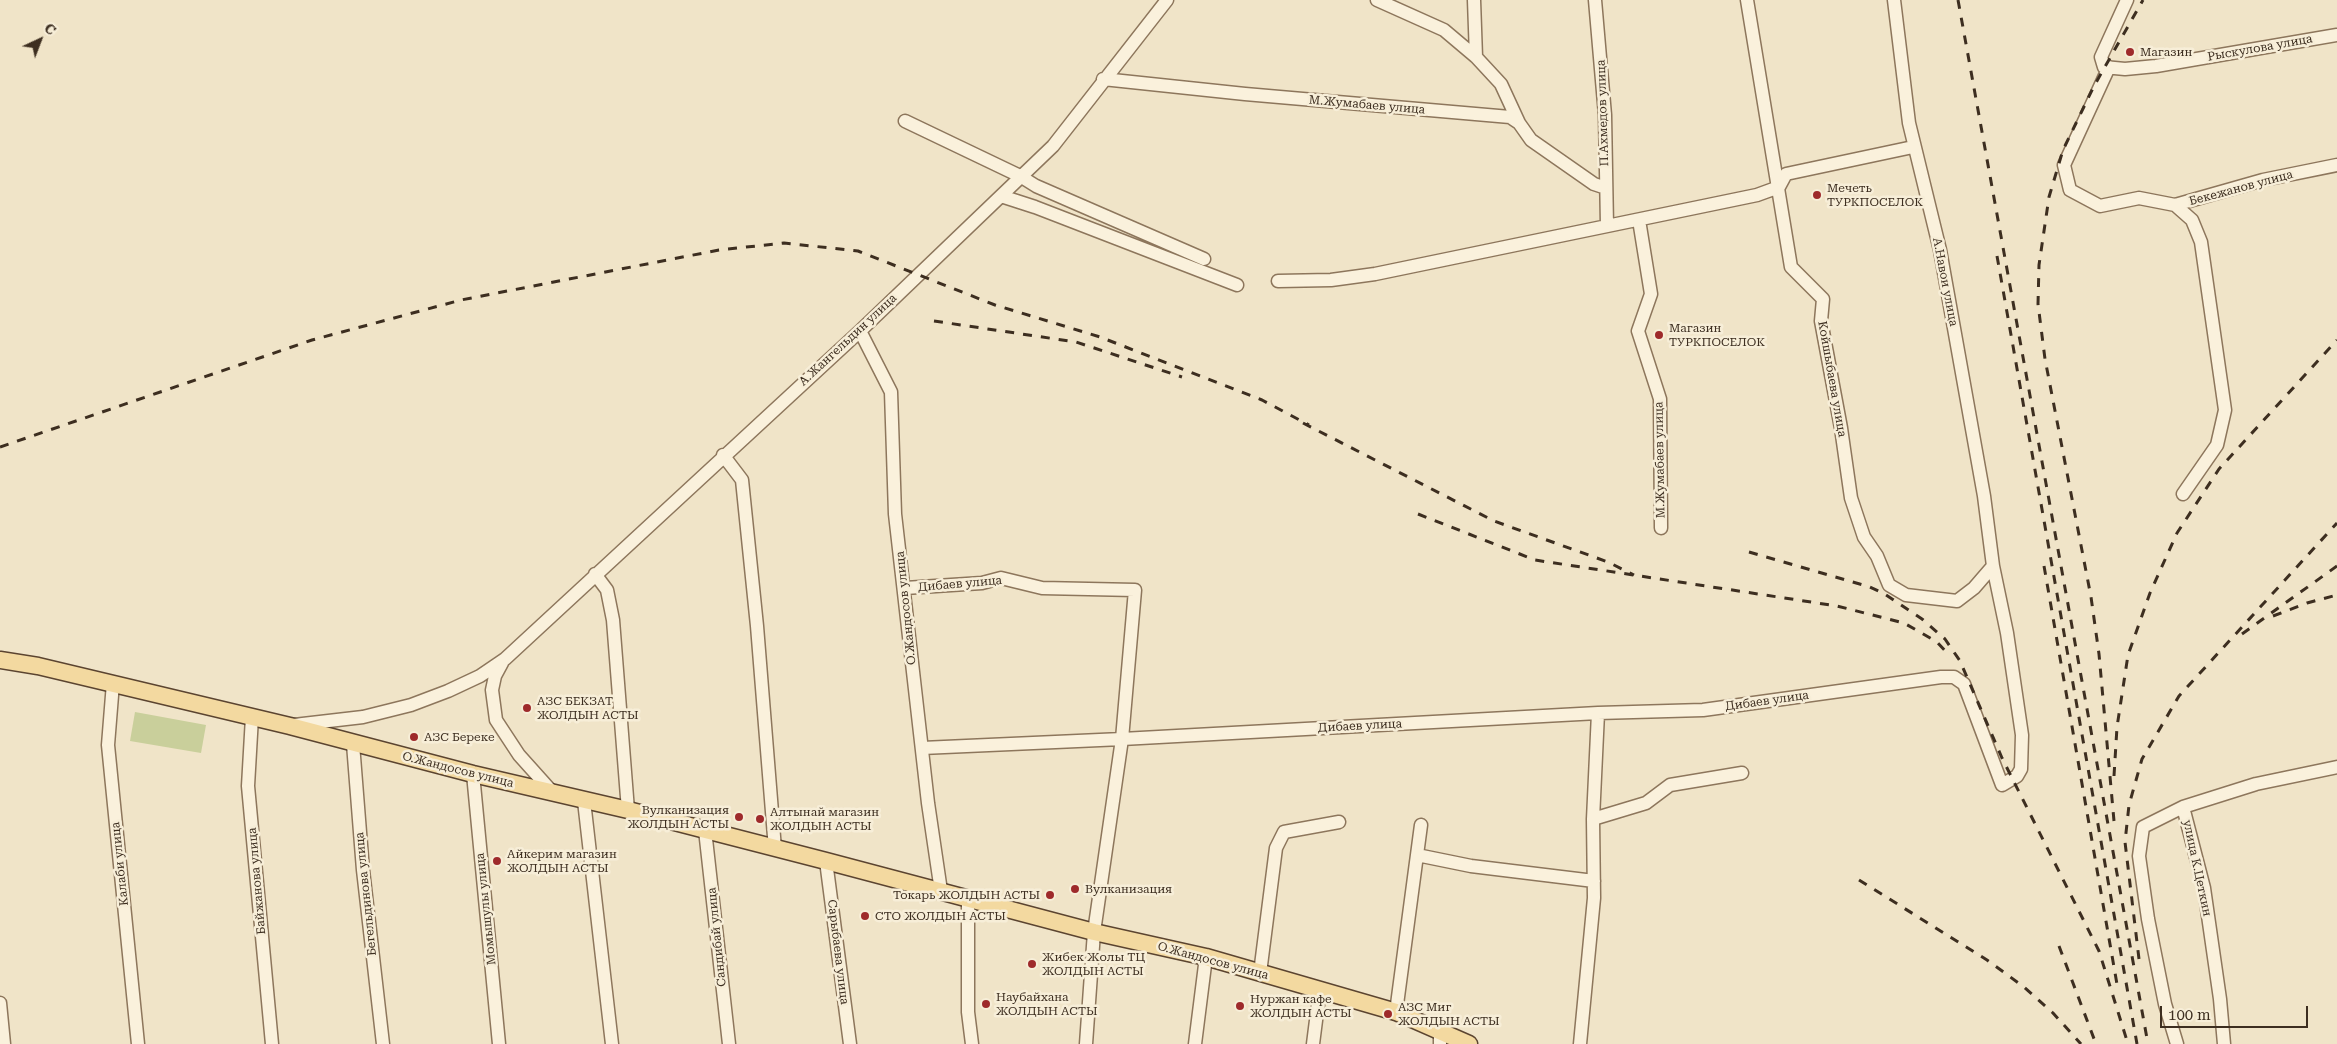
<!DOCTYPE html>
<html>
<head>
<meta charset="utf-8">
<style>
  body { margin:0 }
  #map { position:relative; width:2337px; height:1044px; overflow:hidden; background:#f0e4c8; font-family:"Roboto Serif",serif }
  canvas { display:block }
  .north { position:absolute; left:15px; top:15px; width:50px; height:50px; -webkit-text-stroke:4px #f7eed8; paint-order:stroke; rotate:43deg; font-size:14px; font-weight:700; line-height:20px; text-align:center; color:#3d2e20 }
  .north::after { content:''; display:block; margin:auto; width:18px; height:22px; background:#3d2e20; clip-path:polygon(50% 0,100% 100%,50% 72%,0 100%) }
  .scale { position:absolute; left:2160px; top:1006px; width:148px; height:22px; box-sizing:border-box; border:2px solid #3d2e20; border-top:0; padding-left:6px; font-size:15px; line-height:18px; white-space:nowrap; color:#3d2e20; -webkit-text-stroke:4px #f7eed8; paint-order:stroke }
</style>
</head>
<body>
<div id="map">
<canvas width="2337" height="1044"></canvas>
<div class="north">С</div>
<div class="scale">100 m</div>
</div>
<script>
const ctx = document.querySelector('canvas').getContext('2d');
ctx.lineJoin = 'round';
function paint(path, color) {
  ctx.fillStyle = color;
  ctx.fill(path, 'evenodd');
}
function toPath(rows) {
  const path = new Path2D();
  for (const r of rows) {
    path.moveTo(r[0], r[1]);
    for (let i = 2; i < r.length; i += 2) path.lineTo(r[i], r[i + 1]);
  }
  return path;
}
function trace(path, color, width, dash) {
  ctx.strokeStyle = color;
  ctx.lineWidth = width;
  ctx.lineCap = dash ? 'butt' : 'round';
  ctx.setLineDash(dash || []);
  ctx.stroke(path);
}
function write(font, color, halo, rows, align = 'center') {
  ctx.font = font + ' "Roboto Serif",serif';
  ctx.lineWidth = 5;
  ctx.setLineDash([]);
  ctx.textBaseline = 'middle';
  ctx.strokeStyle = halo;
  ctx.fillStyle = color;
  for (const [text, x, y, turn = 0] of rows) {
    ctx.save();
    ctx.translate(x, y);
    ctx.rotate((+turn || 0) * Math.PI / 180);
    ctx.textAlign = isNaN(turn) ? turn : align;
    if (halo) ctx.strokeText(text, 0, 0);
    ctx.fillText(text, 0, 0);
    ctx.restore();
  }
}
paint(toPath([
  [135,712,206,725,201,753,130,741]
]), '#c9cf9b');
const minor = toPath([
  [1377,0,1444,30,1476,57,1501,84,1519,123],
  [1474,0,1476,57],
  [1595,0,1605,115,1607,226],
  [1747,0,1791,267,1823,299,1821,321,1841,428,1851,498,1864,537,1877,556,1889,585,1906,595,1957,601,1974,588,1993,566],
  [2127,0,2101,57,2104,67,2125,69,2156,66,2337,35],
  [2109,67,2064,165,2070,190,2100,206,2139,198,2175,205,2192,220,2201,242,2225,410,2217,445,2183,494],
  [1103,79,1245,94,1510,117,1519,123,1531,140,1594,184,1606,188],
  [905,121,1020,176,1036,186,1204,259],
  [1001,196,1035,207,1237,285],
  [2175,205,2263,180,2337,165],
  [1639,220,1651,294,1638,331,1660,399,1661,528],
  [1278,281,1331,280,1375,274,1757,195,1779,187,1786,174,1913,147],
  [860,331,891,392,895,514,928,803,941,891],
  [723,455,742,480,757,626,775,849],
  [595,574,607,590,613,620,628,810],
  [905,588,982,583,1001,578,1042,588,1135,590,1122,739,1094,932,1086,1044],
  [502,663,495,676,492,690,496,720,519,755,554,794],
  [113,683,108,745,138,1044],
  [252,717,248,786,272,1044],
  [294,725,363,717,411,705,448,691,480,676,505,659,860,331,1053,146,1167,0],
  [353,744,363,870,383,1044],
  [922,748,1122,739,1598,713,1703,710,1941,677,1954,677,1964,684,2002,785,2017,776,2021,769,2022,735,2007,633,1993,566,1984,496,1940,250,1909,123,1894,0],
  [473,774,499,1044],
  [584,801,612,1044],
  [2183,807,2204,888,2220,999,2224,1044],
  [1593,819,1646,803,1670,785,1742,773],
  [705,830,729,1044],
  [1417,855,1471,866,1594,881],
  [826,861,850,1044],
  [968,899,968,1012,972,1044],
  [1260,973,1276,848,1284,832,1339,822],
  [0,1003,4,1044],
  [1396,1012,1421,825],
  [1195,1044,1206,957],
  [1313,1044,1320,989],
  [1440,1044,1440,1030],
  [1580,1044,1594,898,1593,819,1598,713],
  [2177,1044,2165,1004,2148,919,2139,856,2143,827,2183,807,2256,784,2337,767]
]);
const major = toPath([
  [0,660,38,666,290,726,473,774,628,810,826,861,1094,932,1206,957,1396,1012,1469,1044]
]);
trace(minor, '#8d765c', 15);
trace(major, '#5b4430', 19);
trace(minor, '#faf1dc', 12);
trace(major, '#f3d9a0', 16);
trace(toPath([
  [1958,0,2148,1044],
  [1997,256,2137,1044],
  [934,321,1076,342,1182,377],
  [1303,423,1494,521,1608,562,1634,575],
  [0,447,312,340,461,300,719,250,784,243,858,251,995,305,1100,337,1262,400,1309,425],
  [1418,514,1535,560,1837,606,1904,623,1937,642,1949,655],
  [1749,552,1870,587,1883,593,1922,619,1945,639,1960,661,2002,758,2099,951,2128,1044],
  [2044,566,2118,990],
  [2273,616,2307,603,2337,595],
  [2242,634,2337,566],
  [2114,776,2117,727,2128,655,2150,593,2177,533,2219,469,2337,340],
  [2114,821,2099,654,2091,597,2045,359,2038,304,2039,265,2049,197,2063,150,2094,86,2143,0],
  [1859,880,1987,960,2024,987,2053,1013,2081,1044],
  [2059,946,2096,1044],
  [2139,959,2125,842,2129,805,2142,759,2179,696,2337,523]
]), '#3d2e20', 3, [9, 9]);
for (const [x, y, r, color] of [
  [2130,52,5,"#9e2a2b"],
  [1817,195,5,"#9e2a2b"],
  [1659,335,5,"#9e2a2b"],
  [527,708,5,"#9e2a2b"],
  [414,737,5,"#9e2a2b"],
  [739,817,5,"#9e2a2b"],
  [760,819,5,"#9e2a2b"],
  [497,861,5,"#9e2a2b"],
  [1075,889,5,"#9e2a2b"],
  [1050,895,5,"#9e2a2b"],
  [865,916,5,"#9e2a2b"],
  [1032,964,5,"#9e2a2b"],
  [986,1004,5,"#9e2a2b"],
  [1240,1006,5,"#9e2a2b"],
  [1388,1014,5,"#9e2a2b"]
]) {
  const dot = new Path2D();
  dot.arc(x, y, r, 0, 2 * Math.PI);
  ctx.fillStyle = color;
  ctx.fill(dot);
  trace(dot, '#f7eed8', 2);
}
write('12px', '#3d2e20', '#f7eed8', [
  ["Рыскулова улица",2260,48,-10],
  ["М.Жумабаев улица",1367,105,5],
  ["П.Ахмедов улица",1603,113,-92],
  ["Бекежанов улица",2241,188,-15],
  ["А.Навои улица",1945,282,79],
  ["А.Жангельдин улица",848,340,-43],
  ["Койшыбаева улица",1832,379,80],
  ["М.Жумабаев улица",1660,460,-91],
  ["Дибаев улица",960,584,-5],
  ["О.Жандосов улица",906,608,-96],
  ["Дибаев улица",1767,701,-8],
  ["Дибаев улица",1360,726,-3],
  ["О.Жандосов улица",458,770,14],
  ["Калаби улица",120,864,-96],
  ["улица К.Цеткин",2197,868,78],
  ["Байжанова улица",257,881,-95],
  ["Бегельдинова улица",366,894,-96],
  ["Момышулы улица",486,909,-96],
  ["Сандибай улица",717,937,-96],
  ["Сарыбаева улица",838,952,83],
  ["О.Жандосов улица",1213,961,15]
]);
write('12px', '#3d2e20', '#f7eed8', [
  ["Магазин",2140,52],
  ["Мечеть",1827,188],
  ["ТУРКПОСЕЛОК",1827,202],
  ["Магазин",1669,328],
  ["ТУРКПОСЕЛОК",1669,342],
  ["АЗС БЕКЗАТ",537,701],
  ["ЖОЛДЫН АСТЫ",537,715],
  ["АЗС Береке",424,737],
  ["Вулканизация",729,810,"right"],
  ["ЖОЛДЫН АСТЫ",729,824,"right"],
  ["Алтынай магазин",770,812],
  ["ЖОЛДЫН АСТЫ",770,826],
  ["Айкерим магазин",507,854],
  ["ЖОЛДЫН АСТЫ",507,868],
  ["Вулканизация",1085,889],
  ["Токарь ЖОЛДЫН АСТЫ",1040,895,"right"],
  ["СТО ЖОЛДЫН АСТЫ",875,916],
  ["Жибек Жолы ТЦ",1042,957],
  ["ЖОЛДЫН АСТЫ",1042,971],
  ["Наубайхана",996,997],
  ["ЖОЛДЫН АСТЫ",996,1011],
  ["Нуржан кафе",1250,999],
  ["ЖОЛДЫН АСТЫ",1250,1013],
  ["АЗС Миг",1398,1007],
  ["ЖОЛДЫН АСТЫ",1398,1021]
], 'left');
</script>
</body>
</html>
